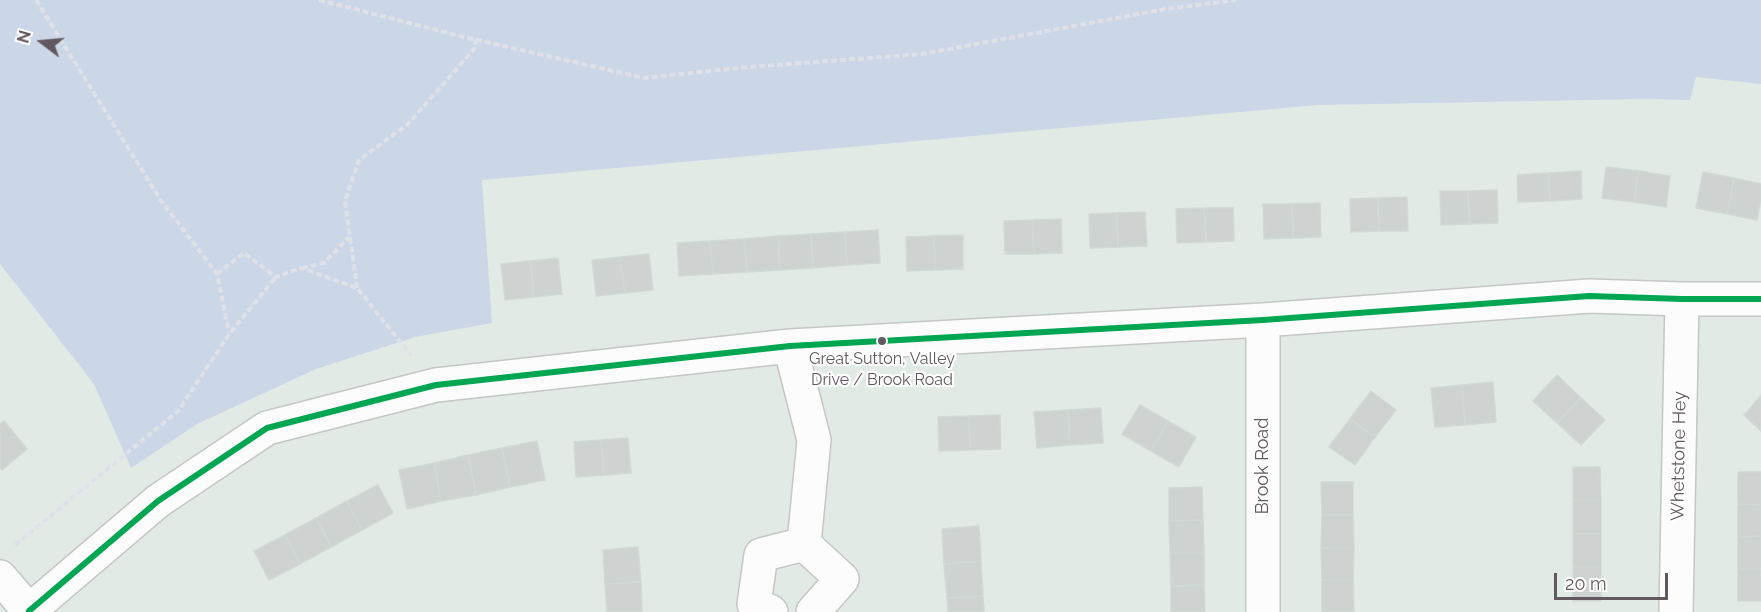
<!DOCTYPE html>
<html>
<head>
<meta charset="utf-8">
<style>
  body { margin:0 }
  #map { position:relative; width:1761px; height:612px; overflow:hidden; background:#e2eae6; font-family:Raleway,sans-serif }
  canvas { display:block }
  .north { position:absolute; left:12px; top:12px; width:60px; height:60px; -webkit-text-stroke:4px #fff; paint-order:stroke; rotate:286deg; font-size:16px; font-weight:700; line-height:24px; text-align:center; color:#62585f }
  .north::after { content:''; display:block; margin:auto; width:21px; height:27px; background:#62585f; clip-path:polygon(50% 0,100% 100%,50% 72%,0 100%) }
  .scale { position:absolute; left:1554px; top:573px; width:114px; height:27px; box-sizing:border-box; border:3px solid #62585f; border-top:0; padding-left:8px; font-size:18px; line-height:21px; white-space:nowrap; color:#62585f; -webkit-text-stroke:4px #fff; paint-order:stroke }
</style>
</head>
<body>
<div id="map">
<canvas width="1761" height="612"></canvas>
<div class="north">N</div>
<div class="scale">20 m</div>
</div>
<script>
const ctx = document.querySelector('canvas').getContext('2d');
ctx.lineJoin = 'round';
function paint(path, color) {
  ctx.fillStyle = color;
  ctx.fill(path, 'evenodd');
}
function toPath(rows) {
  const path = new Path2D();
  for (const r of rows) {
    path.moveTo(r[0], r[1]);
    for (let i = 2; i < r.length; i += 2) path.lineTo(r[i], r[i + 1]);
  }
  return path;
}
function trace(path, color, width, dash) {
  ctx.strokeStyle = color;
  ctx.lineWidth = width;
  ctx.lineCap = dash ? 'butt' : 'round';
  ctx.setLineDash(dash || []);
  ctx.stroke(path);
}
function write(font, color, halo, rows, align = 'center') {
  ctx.font = font + ' Raleway,sans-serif';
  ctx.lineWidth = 4.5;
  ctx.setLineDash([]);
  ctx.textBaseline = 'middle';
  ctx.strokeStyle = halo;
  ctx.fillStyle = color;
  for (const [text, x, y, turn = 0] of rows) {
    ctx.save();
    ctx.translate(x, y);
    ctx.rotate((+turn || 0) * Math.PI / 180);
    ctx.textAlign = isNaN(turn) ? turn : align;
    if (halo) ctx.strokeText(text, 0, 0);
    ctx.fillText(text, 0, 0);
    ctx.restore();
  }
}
paint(toPath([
  [0,0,1761,0,1761,84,1696,77,1690,100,1644,99,1318,105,482,180,492,323,415,337,316,369,197,424,131,468,94,384,0,264]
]), '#cbd6e7');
const building = toPath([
  [1606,167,1639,171,1634,202,1602,198,1606,167],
  [1581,171,1582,199,1550,201,1549,173,1581,171],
  [1639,171,1670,176,1666,207,1634,202,1639,171],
  [1703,172,1734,178,1727,214,1696,208,1703,172],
  [1549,173,1550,201,1518,202,1517,175,1549,173],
  [1734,178,1761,184,1761,199,1757,220,1727,214,1734,178],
  [1497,190,1498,223,1469,224,1468,191,1497,190],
  [1440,191,1468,191,1469,224,1441,225,1440,191],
  [1407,197,1408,231,1379,231,1378,198,1407,197],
  [1378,198,1379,231,1351,232,1350,199,1378,198],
  [1320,203,1321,237,1293,238,1292,204,1320,203],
  [1263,204,1292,204,1293,238,1264,239,1263,204],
  [1204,208,1206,242,1177,243,1176,209,1204,208],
  [1204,208,1233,208,1234,241,1206,242,1204,208],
  [1145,212,1147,246,1118,247,1117,213,1145,212],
  [1117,213,1118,247,1090,248,1089,214,1117,213],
  [1061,219,1062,253,1034,254,1032,220,1061,219],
  [1032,220,1034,254,1005,254,1004,221,1032,220],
  [878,230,880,263,847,265,845,232,878,230],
  [845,232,847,265,813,268,811,234,845,232],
  [811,234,813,268,780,270,778,236,811,234],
  [963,235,963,269,935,270,934,236,963,235],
  [778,236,780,270,747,272,744,239,778,236],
  [934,236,935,270,907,271,906,237,934,236],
  [744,239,747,272,713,274,710,241,744,239],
  [710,241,713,274,679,276,677,243,710,241],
  [649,254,653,290,625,293,620,257,649,254],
  [620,257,625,293,596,296,592,260,620,257],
  [558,258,562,294,534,297,530,261,558,258],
  [530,261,534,297,505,300,501,264,530,261],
  [1557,375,1581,398,1557,423,1533,401,1557,375],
  [1493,382,1496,422,1465,425,1462,385,1493,382],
  [1462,385,1465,425,1435,427,1431,388,1462,385],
  [1371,391,1396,410,1375,437,1350,419,1371,391],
  [1761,396,1761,431,1744,415,1761,396],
  [1581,398,1605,420,1581,445,1557,423,1581,398],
  [1140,405,1168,421,1151,451,1122,434,1140,405],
  [1101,408,1103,443,1070,445,1068,410,1101,408],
  [1068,410,1070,445,1037,448,1034,412,1068,410],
  [1000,415,1001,449,970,450,969,416,1000,415],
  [969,416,970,450,939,451,938,417,969,416],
  [1350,419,1375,437,1355,465,1329,447,1350,419],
  [4,421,27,449,2,470,0,468,0,424,4,421],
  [1168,421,1196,437,1179,467,1151,451,1168,421],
  [628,438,631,473,604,475,601,440,628,438],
  [601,440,604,475,576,477,574,442,601,440],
  [537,441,545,480,510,487,502,448,537,441],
  [502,448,510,487,476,495,468,455,502,448],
  [468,455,476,495,441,501,434,463,468,455],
  [434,463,441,501,407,509,399,470,434,463],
  [1573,467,1600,467,1601,500,1573,500,1573,467],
  [1738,472,1761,472,1761,505,1738,504,1738,472],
  [1321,482,1353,482,1353,515,1322,515,1321,482],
  [378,485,393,513,362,530,347,501,378,485],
  [1202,487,1203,520,1169,521,1169,488,1202,487],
  [1573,500,1601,500,1601,534,1573,534,1573,500],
  [347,501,362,530,331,547,316,518,347,501],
  [1738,504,1761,505,1761,536,1738,537,1738,504],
  [1322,515,1353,515,1354,548,1321,548,1322,515],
  [316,518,331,547,300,564,285,535,316,518],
  [1203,520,1204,553,1170,553,1169,521,1203,520],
  [979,526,981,561,944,564,942,529,979,526],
  [1573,534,1601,534,1601,567,1573,567,1573,534],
  [285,535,300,564,269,580,254,551,285,535],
  [1761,536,1761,569,1738,569,1738,537,1761,536],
  [638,547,641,582,605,584,603,550,638,547],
  [1321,548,1354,548,1353,580,1322,580,1321,548],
  [1170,553,1204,553,1204,585,1171,586,1170,553],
  [981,561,983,596,947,598,944,564,981,561],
  [1573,567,1601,567,1601,601,1573,601,1573,567],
  [1738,569,1761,569,1761,601,1738,601,1738,569],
  [1322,580,1353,580,1354,612,1322,612,1322,580],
  [641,582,642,612,607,612,605,584,641,582],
  [1204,585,1205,612,1171,612,1171,586,1204,585],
  [983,596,984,612,948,612,947,598,983,596]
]);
paint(building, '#ced3d1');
trace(building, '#d1d9d4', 1.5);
const minor = toPath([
  [1263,320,1263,612],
  [790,346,814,440,804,544],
  [804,544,842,579,813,612],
  [0,577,30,612],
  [29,611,158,501,267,428,436,385,790,346,1263,320,1589,296,1682,299,1761,299],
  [771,612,754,604,761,555,804,544],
  [1676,612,1682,299]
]);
trace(minor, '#c5c6c6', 36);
trace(toPath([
  [36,0,160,199,217,274,229,332],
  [319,0,464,37,644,78,737,68,922,54,1166,9,1236,0],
  [302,268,324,263,349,237],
  [217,274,244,253,276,277,301,268,357,288,411,355],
  [357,288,345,201,359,160,408,124,475,48,476,39],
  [15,545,178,411,230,333,276,277]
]), '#dfe1e9', 4, [6, 3]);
trace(minor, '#fbfcfb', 33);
trace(toPath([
  [29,611,158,501,267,428,436,385,790,346,1263,320,1589,296,1682,299,1761,299]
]), '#00a651', 6);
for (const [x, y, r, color] of [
  [882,341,5,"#62585f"]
]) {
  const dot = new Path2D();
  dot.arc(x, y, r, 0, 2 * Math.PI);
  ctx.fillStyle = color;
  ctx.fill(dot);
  trace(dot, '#fff', 2);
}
write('16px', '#62585f', '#fff', [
  ["Great Sutton, Valley",882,359],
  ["Drive / Brook Road",882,380]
]);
write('18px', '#62585f', '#fff', [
  ["Whetstone Hey",1679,456,-89],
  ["Brook Road",1263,466,-90]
]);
</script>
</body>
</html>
